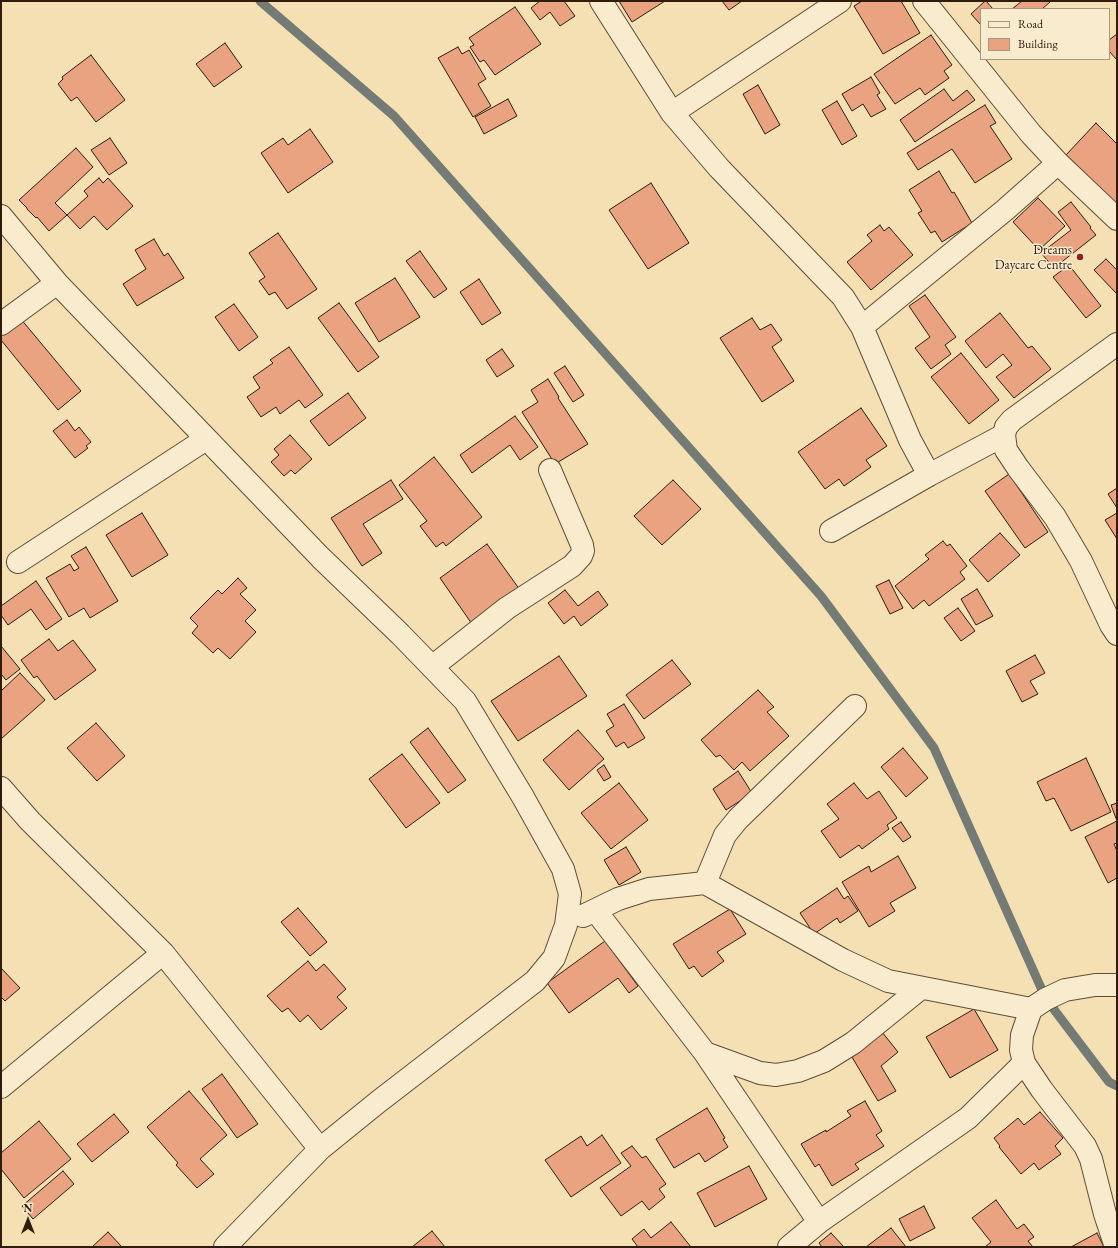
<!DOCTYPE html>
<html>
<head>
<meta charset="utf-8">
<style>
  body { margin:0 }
  #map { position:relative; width:1118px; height:1248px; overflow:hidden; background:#f5e0b4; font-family:"EB Garamond",serif }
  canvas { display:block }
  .frame { position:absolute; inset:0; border:2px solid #2f1c0d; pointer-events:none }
  .legend { position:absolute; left:980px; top:8px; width:130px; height:52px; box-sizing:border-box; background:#f8ebce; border:1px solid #a89881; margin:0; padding:5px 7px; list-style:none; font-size:12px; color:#2f1c0d }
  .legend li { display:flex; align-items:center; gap:8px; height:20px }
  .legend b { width:20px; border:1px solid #a89881 }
  .north { position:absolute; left:8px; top:1200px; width:40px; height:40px; -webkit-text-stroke:3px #f8ebce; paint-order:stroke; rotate:0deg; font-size:11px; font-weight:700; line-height:16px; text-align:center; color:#2f1c0d }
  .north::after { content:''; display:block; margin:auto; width:14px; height:18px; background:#2f1c0d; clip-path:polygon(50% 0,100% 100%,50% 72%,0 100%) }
</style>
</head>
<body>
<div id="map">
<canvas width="1118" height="1248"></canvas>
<div class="frame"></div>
<ul class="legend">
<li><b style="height:5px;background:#f8ebce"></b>Road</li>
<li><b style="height:11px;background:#e9a381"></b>Building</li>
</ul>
<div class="north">N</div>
</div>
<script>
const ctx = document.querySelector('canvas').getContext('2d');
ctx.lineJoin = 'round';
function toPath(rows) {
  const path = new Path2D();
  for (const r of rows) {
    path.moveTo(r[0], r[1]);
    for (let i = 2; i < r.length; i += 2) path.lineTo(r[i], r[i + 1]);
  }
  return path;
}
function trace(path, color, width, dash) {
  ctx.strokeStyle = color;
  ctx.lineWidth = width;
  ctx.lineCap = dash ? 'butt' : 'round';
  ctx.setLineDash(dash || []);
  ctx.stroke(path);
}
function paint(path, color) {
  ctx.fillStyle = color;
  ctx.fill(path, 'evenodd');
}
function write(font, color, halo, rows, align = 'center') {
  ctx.font = font + ' "EB Garamond",serif';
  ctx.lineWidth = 3;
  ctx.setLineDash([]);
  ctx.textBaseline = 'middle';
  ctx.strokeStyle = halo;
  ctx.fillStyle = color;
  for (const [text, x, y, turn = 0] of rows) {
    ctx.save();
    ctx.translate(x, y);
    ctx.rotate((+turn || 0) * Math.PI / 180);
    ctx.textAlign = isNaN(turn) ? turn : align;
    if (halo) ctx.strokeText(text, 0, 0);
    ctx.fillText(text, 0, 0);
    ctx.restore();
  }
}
trace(toPath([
  [260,1,394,116,821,596,934,748,1046,999,1109,1082,1117,1086]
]), '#737b74', 9);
const building = toPath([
  [540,1,564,1,575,16,560,26,550,12,540,20,531,8,540,1],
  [619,1,665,1,632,22,619,1],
  [722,1,742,1,729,10,722,1],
  [862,1,901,1,920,33,883,54,854,6,862,1],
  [985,1,986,1,993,9,981,9,981,25,971,14,985,1],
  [1022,1,1049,1,1050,2,1042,9,1012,9,1022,1],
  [515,7,541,44,495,75,484,60,480,62,470,47,474,45,469,38,515,7],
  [1117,34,1117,60,1109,51,1109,40,1117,34],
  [931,35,952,65,944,71,949,78,925,95,920,88,895,104,874,74,931,35],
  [225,43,242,67,214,87,196,64,225,43],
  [458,47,462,54,469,50,486,79,478,84,491,106,473,117,438,58,458,47],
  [91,55,125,100,96,122,77,97,71,101,58,84,63,79,62,77,91,55],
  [871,77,880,93,877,95,886,109,871,117,863,104,852,111,842,94,871,77],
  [758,85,780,125,765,134,743,94,758,85],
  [944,89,953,101,967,90,975,100,915,142,900,120,944,89],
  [508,99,517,116,484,134,475,117,508,99],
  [837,101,857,136,842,145,822,110,837,101],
  [985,105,996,123,990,126,1012,159,975,183,952,149,918,170,907,153,985,105],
  [1096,123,1117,144,1117,204,1066,155,1096,123],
  [310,129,333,162,288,193,261,153,283,138,288,145,310,129],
  [110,138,127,163,109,175,91,150,110,138],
  [76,148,93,167,55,203,67,215,49,231,37,217,36,218,27,209,27,208,19,200,76,148],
  [939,171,952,193,954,192,972,223,942,242,935,231,931,233,918,213,922,211,909,190,939,171],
  [99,178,103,183,108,178,133,206,107,230,94,216,80,229,67,215,88,196,84,191,99,178],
  [651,183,689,243,648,269,609,210,651,183],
  [1038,198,1065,226,1039,250,1013,222,1038,198],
  [1071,202,1091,227,1090,228,1096,235,1054,268,1041,253,1071,230,1058,212,1071,202],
  [880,225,884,231,889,227,913,255,871,290,847,262,872,241,867,235,880,225],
  [278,233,317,289,287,309,275,292,269,295,259,281,265,277,249,253,278,233],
  [154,239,164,256,168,253,184,278,137,306,123,284,146,269,135,250,154,239],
  [420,251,447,289,434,298,406,261,420,251],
  [1106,259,1117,270,1117,294,1094,270,1106,259],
  [1069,265,1101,306,1086,318,1053,277,1069,265],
  [395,278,420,317,379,342,355,303,395,278],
  [479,279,501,313,482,325,460,292,479,279],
  [925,295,956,337,945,345,951,354,931,369,915,348,930,337,909,306,925,295],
  [339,303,379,357,358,372,318,318,339,303],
  [234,304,258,337,239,351,215,317,234,304],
  [1000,313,1028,348,1032,346,1051,369,1014,398,996,377,1012,365,1003,354,986,368,965,341,1000,313],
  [20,318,81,391,58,410,1,340,1,334,20,318],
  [752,318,760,330,771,324,782,340,772,347,794,381,762,402,720,338,752,318],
  [289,347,323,395,305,408,299,400,280,414,276,407,261,417,247,397,260,388,253,377,273,363,270,360,289,347],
  [502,349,514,366,497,377,486,360,502,349],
  [961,353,999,400,969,424,931,377,961,353],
  [565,366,584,395,573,402,554,373,565,366],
  [548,379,559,397,558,398,588,444,555,464,522,412,538,402,531,390,548,379],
  [348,393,366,418,329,446,310,421,348,393],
  [861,408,887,446,866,460,871,467,844,486,839,479,825,489,798,452,861,408],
  [515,416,538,447,520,460,510,445,472,473,460,455,515,416],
  [67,420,75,431,79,427,91,442,86,446,88,448,75,458,53,431,67,420],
  [290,435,312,459,295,474,291,470,284,476,271,462,279,455,274,449,290,435],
  [434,457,482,517,446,546,443,542,436,547,420,526,427,521,399,485,434,457],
  [1009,474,1048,532,1025,548,985,491,1009,474],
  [391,480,403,499,363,524,382,553,362,566,331,518,391,480],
  [673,480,701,509,662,545,634,516,673,480],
  [1117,488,1117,508,1108,494,1117,488],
  [142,513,168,555,132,577,106,535,142,513],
  [1117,513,1117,539,1105,520,1117,513],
  [1000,533,1020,555,988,582,969,560,1000,533],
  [943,541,947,546,950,544,967,566,960,572,965,579,929,606,924,600,913,609,895,586,929,559,925,555,943,541],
  [487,544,520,590,472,624,440,578,487,544],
  [86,547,118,601,90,618,84,608,69,617,46,578,70,564,74,571,79,568,71,556,86,547],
  [238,578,247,588,240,594,256,610,245,621,256,632,230,659,218,648,213,653,192,633,198,626,190,618,218,590,222,594,238,578],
  [889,580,903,608,890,614,876,586,889,580],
  [36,581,62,619,46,630,31,609,8,625,1,615,1,606,36,581],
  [977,589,993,616,976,625,961,599,977,589],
  [565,590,578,606,598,591,608,605,581,626,574,616,564,624,548,603,565,590],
  [958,608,975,631,961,641,944,618,958,608],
  [49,639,58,651,73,640,96,670,55,700,37,676,34,678,21,660,49,639],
  [1,646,20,669,6,680,1,674,1,646],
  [1035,655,1045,673,1030,681,1038,694,1022,702,1006,671,1035,655],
  [559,656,587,696,518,741,491,701,559,656],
  [672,660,691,684,644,719,626,695,672,660],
  [20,673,45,700,1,739,1,691,20,673],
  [758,690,774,707,767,712,789,736,750,771,742,762,734,770,720,755,716,757,701,740,758,690],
  [624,704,645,738,628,748,624,742,616,747,606,731,614,726,607,714,624,704],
  [96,723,125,756,97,781,67,748,96,723],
  [428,728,466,780,448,793,410,742,428,728],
  [578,730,604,759,569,790,543,760,578,730],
  [903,748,928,778,906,797,881,767,903,748],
  [402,754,440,803,406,828,369,779,402,754],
  [1086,758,1111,812,1071,831,1054,798,1046,801,1037,782,1086,758],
  [604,765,611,777,604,781,597,770,604,765],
  [738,771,752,793,726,810,713,789,738,771],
  [619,783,648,820,611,849,581,813,619,783],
  [854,783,867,799,879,791,897,818,887,825,889,829,862,849,859,845,840,858,821,831,839,819,827,804,854,783],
  [1117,803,1117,821,1111,805,1117,803],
  [1117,821,1117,843,1114,844,1117,851,1117,878,1108,883,1085,837,1117,821],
  [901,822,911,837,903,842,892,828,901,822],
  [626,847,641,872,619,885,604,860,626,847],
  [898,856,916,888,890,903,895,911,869,927,842,882,869,866,871,872,898,856],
  [837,888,844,899,848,896,858,911,840,923,837,918,814,934,800,913,837,888],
  [298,908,327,942,310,956,281,922,298,908],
  [730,909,746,934,717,952,724,961,702,977,694,966,689,969,673,944,730,909],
  [605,941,638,986,629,993,618,978,569,1013,547,983,605,941],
  [308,961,316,971,324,964,346,989,337,997,347,1008,321,1030,308,1015,300,1022,288,1008,282,1012,267,996,308,961],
  [1,968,20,988,5,1001,1,997,1,968],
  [974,1009,998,1050,950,1078,926,1037,974,1009],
  [882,1032,898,1052,881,1066,896,1091,878,1101,849,1052,882,1032],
  [222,1074,258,1124,237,1138,202,1089,222,1074],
  [189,1091,227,1135,200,1159,214,1174,197,1188,176,1165,178,1163,147,1127,189,1091],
  [865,1101,882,1131,876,1135,884,1146,855,1164,859,1169,832,1186,819,1164,815,1167,801,1144,826,1130,826,1132,851,1116,847,1111,865,1101],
  [707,1108,725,1138,723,1139,728,1147,705,1162,699,1153,674,1168,656,1139,707,1108],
  [1040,1112,1063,1138,1055,1146,1061,1154,1039,1170,1034,1163,1021,1174,999,1147,1000,1146,994,1138,1018,1118,1024,1125,1040,1112],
  [114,1114,129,1132,92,1162,77,1144,114,1114],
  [39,1121,71,1159,24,1198,1,1169,1,1153,39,1121],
  [602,1135,621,1163,571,1197,545,1160,581,1136,587,1146,602,1135],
  [632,1146,642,1158,646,1156,666,1184,659,1189,665,1197,649,1210,642,1201,621,1216,600,1188,631,1166,621,1153,632,1146],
  [749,1166,767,1199,715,1227,697,1193,749,1166],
  [63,1171,74,1184,33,1219,22,1206,63,1171],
  [996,1200,1017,1229,1024,1224,1034,1237,1028,1241,1033,1247,985,1247,991,1242,972,1218,996,1200],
  [924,1206,935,1228,910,1241,899,1219,924,1206],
  [671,1222,691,1247,638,1247,632,1239,644,1229,651,1238,671,1222],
  [891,1228,906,1247,866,1247,891,1228],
  [432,1231,445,1247,412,1247,432,1231],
  [108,1232,122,1247,92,1247,108,1232],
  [831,1233,844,1247,822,1247,819,1243,831,1233],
  [1097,1233,1104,1247,1071,1247,1097,1233]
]);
paint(building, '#e9a381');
trace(building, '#2f1c0d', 1);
const minor = toPath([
  [601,1,672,113,719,168,843,297,862,327,910,440,929,475],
  [924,1,1031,134,1058,163,1117,219],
  [672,113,840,1],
  [1,216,57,283,321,558,400,634,465,701,523,797,563,869,570,894,566,925,554,958,535,981,378,1102,320,1149,225,1247],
  [1,324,57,283],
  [862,327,1005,210,1058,163],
  [1117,344,1012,420,1006,427,1004,435,1006,450,1018,468,1055,517,1081,561,1111,625,1117,634],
  [831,531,929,475,1004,435],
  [18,562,206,439],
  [432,667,507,608,572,566,581,556,583,551,582,545,550,470],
  [1,788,30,821,163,953,320,1149],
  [705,883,843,960,888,981,1031,1009],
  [595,910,705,1053,819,1222],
  [583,916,618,899,649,889,705,883,725,835,738,819,855,706],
  [705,1053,760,1073,776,1075,798,1071,824,1061,853,1043,921,988],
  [1024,1063,1042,1090,1085,1146,1091,1159,1105,1214,1116,1247],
  [1,1087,163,953],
  [789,1247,819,1222,968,1118,1024,1063,1021,1050,1022,1035,1031,1009,1046,999,1065,990,1095,985,1117,985]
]);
trace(minor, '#604d37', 24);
trace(minor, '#f8ebce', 22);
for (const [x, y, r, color] of [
  [1080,257,4,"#8f2418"]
]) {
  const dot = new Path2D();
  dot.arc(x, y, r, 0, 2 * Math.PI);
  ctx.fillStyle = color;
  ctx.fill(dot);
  trace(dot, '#f8ebce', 1.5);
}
write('13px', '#2f1c0d', '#f8ebce', [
  ["Dreams",1072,250],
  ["Daycare Centre",1072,265]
], 'right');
</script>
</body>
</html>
